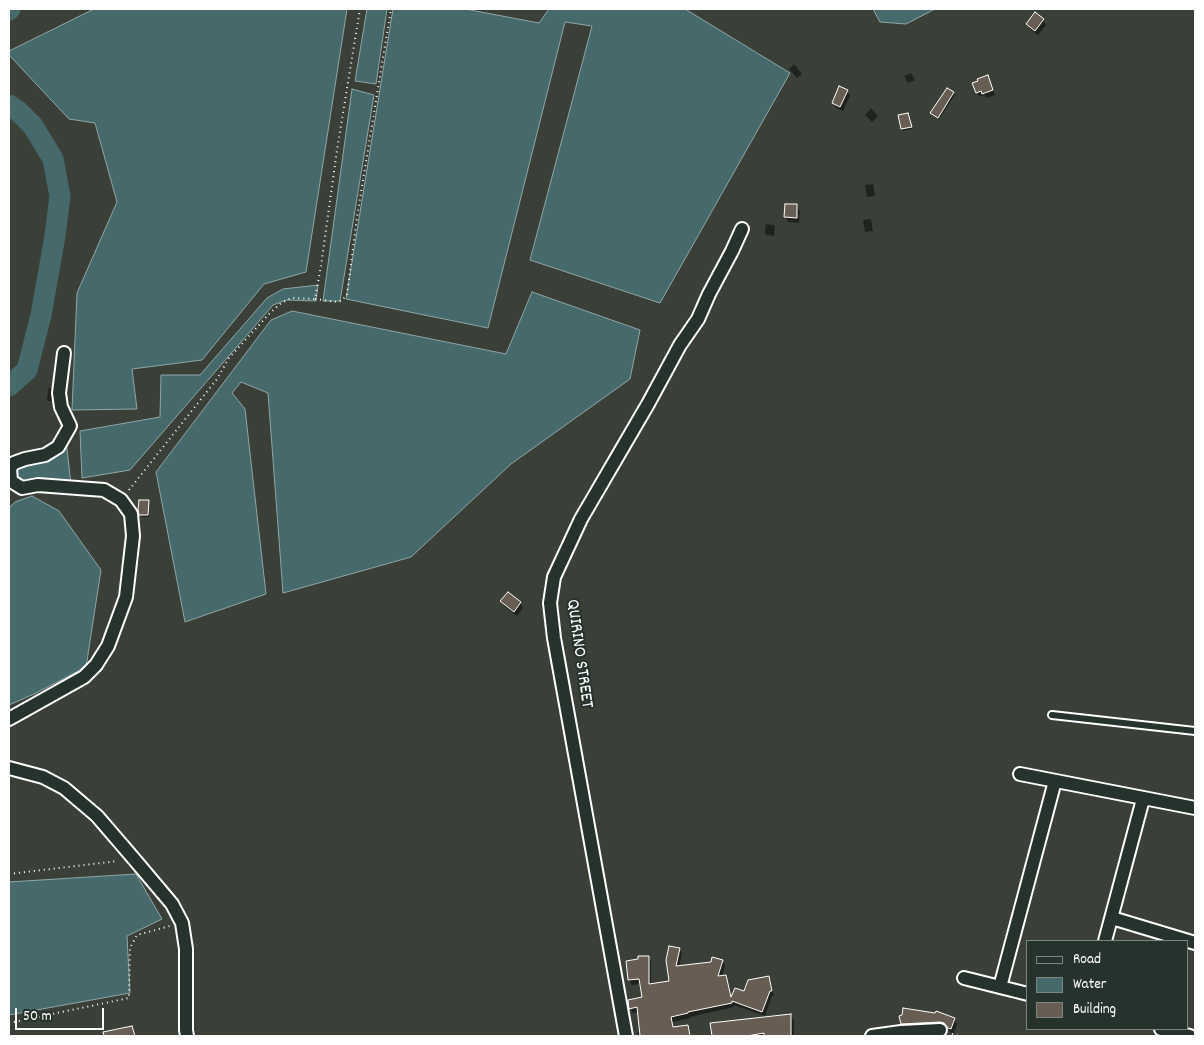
<!DOCTYPE html>
<html>
<head>
<meta charset="utf-8">
<style>
  body { margin:0 }
  #map { position:relative; width:1204px; height:1045px; overflow:hidden; background:#3a4038; font-family:Dekko,sans-serif }
  canvas { display:block }
  .frame { position:absolute; inset:0; border:10px solid #fff; pointer-events:none }
  .legend { position:absolute; left:1026px; top:940px; width:162px; height:90px; box-sizing:border-box; background:#26332d; border:1px solid #7d8581; margin:0; padding:6px 9px; list-style:none; font-size:15px; color:#fff }
  .legend li { display:flex; align-items:center; gap:10px; height:25px }
  .legend b { width:25px; border:1px solid #7d8581 }
  .scale { position:absolute; left:15px; top:1008px; width:89px; height:22px; box-sizing:border-box; border:2px solid #fff; border-top:0; padding-left:6px; font-size:15px; line-height:18px; white-space:nowrap; color:#fff; -webkit-text-stroke:4px #26332d; paint-order:stroke }
</style>
</head>
<body>
<div id="map">
<canvas width="1204" height="1045"></canvas>
<div class="frame"></div>
<ul class="legend">
<li><b style="height:6px;background:#26332d"></b>Road</li>
<li><b style="height:14px;background:#466a6c"></b>Water</li>
<li><b style="height:14px;background:#675d52"></b>Building</li>
</ul>
<div class="scale">50 m</div>
</div>
<script>
const ctx = document.querySelector('canvas').getContext('2d');
ctx.lineJoin = 'round';
function paint(path, color) {
  ctx.fillStyle = color;
  ctx.fill(path, 'evenodd');
}
function toPath(rows) {
  const path = new Path2D();
  for (const r of rows) {
    path.moveTo(r[0], r[1]);
    for (let i = 2; i < r.length; i += 2) path.lineTo(r[i], r[i + 1]);
  }
  return path;
}
function trace(path, color, width, dash) {
  ctx.strokeStyle = color;
  ctx.lineWidth = width;
  ctx.lineCap = dash ? 'butt' : 'round';
  ctx.setLineDash(dash || []);
  ctx.stroke(path);
}
function write(font, color, halo, rows, align = 'center') {
  ctx.font = font + ' Dekko,sans-serif';
  ctx.lineWidth = 4;
  ctx.setLineDash([]);
  ctx.textBaseline = 'middle';
  ctx.strokeStyle = halo;
  ctx.fillStyle = color;
  for (const [text, x, y, turn = 0] of rows) {
    ctx.save();
    ctx.translate(x, y);
    ctx.rotate((+turn || 0) * Math.PI / 180);
    ctx.textAlign = isNaN(turn) ? turn : align;
    if (halo) ctx.strokeText(text, 0, 0);
    ctx.fillText(text, 0, 0);
    ctx.restore();
  }
}
const water = toPath([
  [94,9,347,9,306,272,264,284,202,360,132,369,137,409,72,410,77,293,117,202,95,123,69,119,9,55,9,51,94,9],
  [367,9,387,9,376,84,355,81,367,9],
  [393,9,465,9,539,23,549,9,685,9,790,73,660,303,530,260,592,26,565,22,488,328,346,299,393,9],
  [873,9,935,9,906,24,880,22,873,9],
  [352,89,374,95,340,301,323,301,352,89],
  [318,285,316,301,286,300,273,305,130,470,82,478,80,431,160,417,161,375,200,375,267,298,283,289,318,285],
  [532,292,640,330,630,379,511,464,411,557,283,593,268,393,241,382,232,393,245,409,266,594,185,622,156,472,271,320,292,311,506,354,532,292],
  [66,440,72,493,20,487,13,472,42,459,66,440],
  [32,496,59,511,101,570,86,667,34,694,9,705,9,508,15,502,32,496],
  [136,874,162,919,127,936,130,993,9,1015,9,882,136,874]
]);
paint(water, '#466a6c');
trace(water, '#90a6a7', 1);
paint(toPath([
  [1043,20,1046,25,1038,35,1030,29,1027,24],
  [794,64,802,74,797,78,789,69],
  [911,73,915,80,908,83,904,76],
  [990,81,995,95,986,98,985,95,979,96,976,91],
  [948,89,955,95,939,119,932,113],
  [847,91,850,96,843,111,836,108,833,102],
  [871,108,878,116,872,122,865,115],
  [908,117,912,129,903,131,902,128],
  [873,184,875,196,867,197,865,185],
  [797,206,800,211,799,223,788,222,785,217],
  [871,219,873,231,865,232,863,220],
  [766,224,774,225,775,228,774,236,766,235,765,233],
  [49,387,52,389,52,401,48,401,47,398],
  [148,502,149,504,149,517,142,517,140,514],
  [502,602,520,603,523,608,517,616,505,607],
  [680,949,682,954,679,967,722,961,725,965,722,977,725,976,728,981,732,998,745,993,769,978,771,983,774,996,772,996,765,1016,734,1005,734,1007,690,1017,690,1018,673,1022,674,1028,688,1027,691,1036,638,1036,637,1033,641,1031,639,1012,633,1013,631,1009,643,998,641,984,632,985,629,980,627,962,648,957,651,962,651,985,670,982],
  [791,1015,794,1021,794,1036,713,1036,711,1024],
  [954,1019,957,1024,954,1033,952,1033,947,1028,905,1029,902,1023]
]), '#0007');
trace(toPath([
  [9,10,10,9],
  [9,105,18,111,33,126,53,159,60,196,55,236,41,315,27,370,9,386]
]), '#466a6c', 21);
const building = toPath([
  [1035,12,1044,19,1035,31,1026,24,1035,12],
  [988,75,993,90,982,94,981,91,976,93,972,83,978,81,977,79,988,75],
  [839,86,848,90,840,107,832,103,839,86],
  [947,88,954,92,938,118,930,113,947,88],
  [908,113,912,127,901,129,898,115,908,113],
  [785,204,797,204,797,218,784,217,785,204],
  [139,500,149,500,148,515,139,515,138,510,139,500],
  [508,592,521,602,514,612,500,601,508,592],
  [669,946,680,948,676,966,711,962,712,957,723,960,718,976,726,975,731,997,735,988,744,991,748,980,769,976,772,991,770,991,762,1012,732,1001,732,1003,688,1012,688,1013,671,1017,673,1027,688,1025,690,1036,640,1036,637,1007,629,1009,628,1000,642,997,639,979,628,980,626,961,638,959,638,956,649,956,649,984,669,981,666,960,669,946],
  [903,1008,935,1013,936,1011,955,1018,951,1029,948,1028,944,1023,940,1022,901,1024,899,1016,902,1015,903,1008],
  [791,1014,791,1036,764,1036,764,1033,747,1036,712,1036,710,1023,791,1014],
  [132,1026,135,1036,104,1036,103,1032,132,1026]
]);
paint(building, '#675d52');
trace(building, '#fff', 1);
const lane = toPath([
  [1052,715,1195,731]
]);
const street = toPath([
  [9,719,84,677,96,665,108,646,126,597,133,536,131,514,121,500,104,490,38,485,22,488,11,481,10,468,14,463,25,459,45,455,58,447,70,426,61,407,59,393,64,353],
  [9,768,43,777,64,788,97,816,134,859,172,904,182,923,186,949,186,1030,187,1036],
  [1020,774,1195,808],
  [1112,918,1195,943],
  [1105,941,1143,799],
  [964,978,1028,994],
  [1000,987,1055,781],
  [1161,1029,1190,1036],
  [626,1036,554,638,550,603,554,577,581,519,648,404,680,345,698,319,709,294,732,251,742,229],
  [872,1036,901,1032,940,1030]
]);
trace(lane, '#fff', 10);
trace(street, '#fff', 16);
trace(toPath([
  [315,299,337,302,341,301,347,295,357,217,391,9],
  [129,490,217,379,229,358,269,314,280,304,291,298,315,299,321,266,337,150,360,9],
  [9,874,118,861],
  [9,1023,129,998,130,948,137,935,170,926],
  [952,1034,959,1036]
]), '#fff', 2, [1, 4]);
trace(lane, '#26332d', 6);
trace(street, '#26332d', 12);
write('18px', '#fff', '#26332d', [
  ["QUIRINO STREET",578,654,82]
]);
</script>
</body>
</html>
